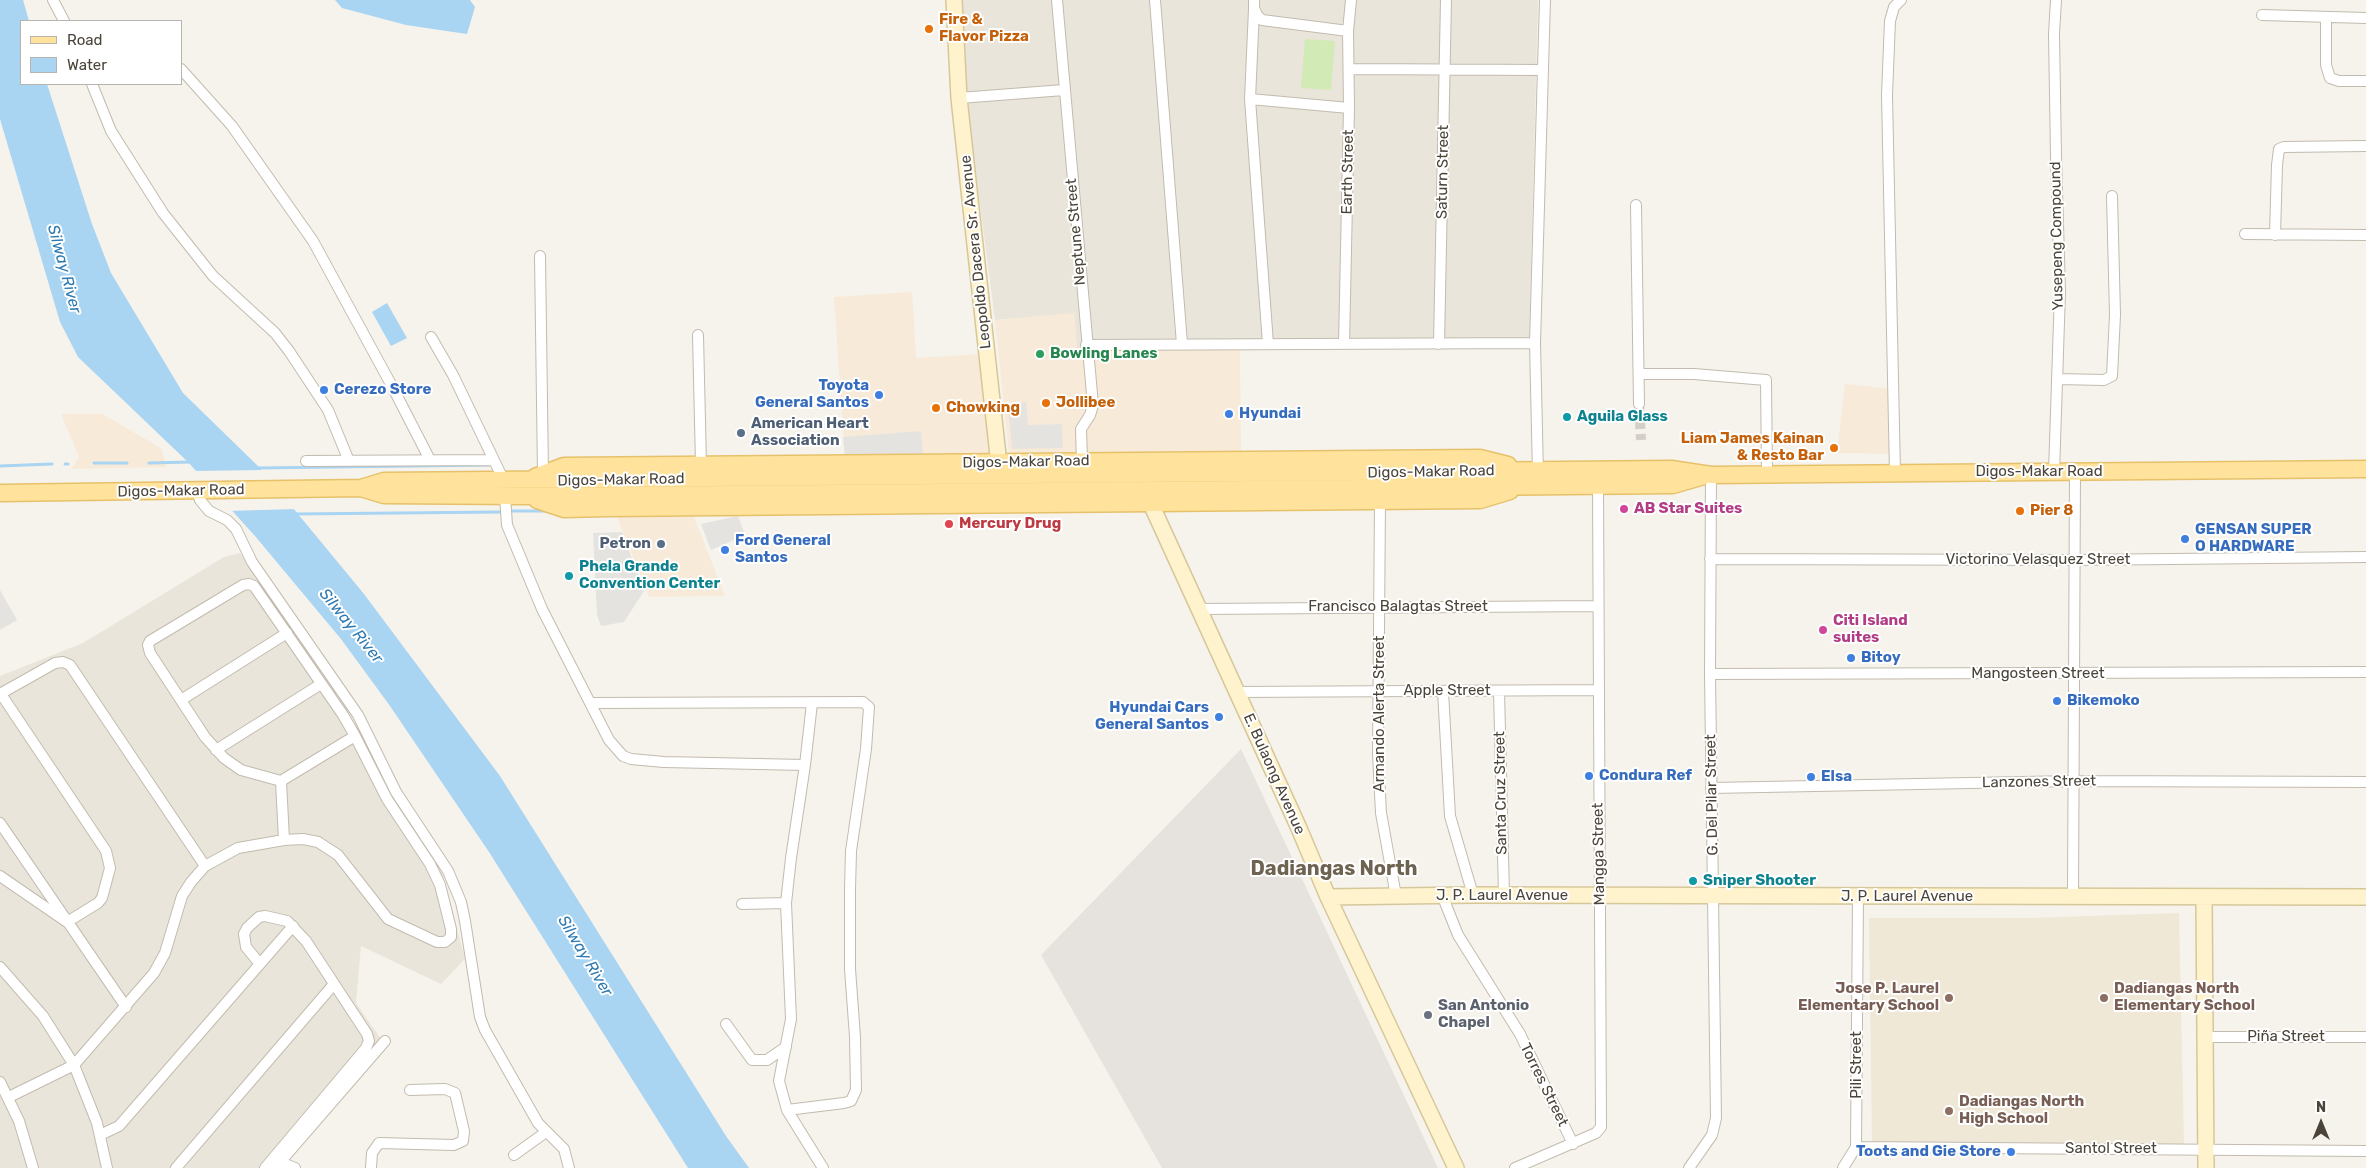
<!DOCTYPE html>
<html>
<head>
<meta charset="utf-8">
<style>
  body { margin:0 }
  #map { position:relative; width:2366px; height:1168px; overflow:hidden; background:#f6f3ec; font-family:Rubik,sans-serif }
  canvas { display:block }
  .legend { position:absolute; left:20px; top:20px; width:162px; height:65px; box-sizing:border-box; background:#fff; border:1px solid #b7b4b0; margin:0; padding:6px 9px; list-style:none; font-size:15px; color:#4b4439 }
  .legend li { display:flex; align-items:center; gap:10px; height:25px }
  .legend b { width:25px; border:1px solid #b7b4b0 }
  .north { position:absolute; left:2296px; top:1098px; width:50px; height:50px; -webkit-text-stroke:4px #fff; paint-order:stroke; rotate:0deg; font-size:14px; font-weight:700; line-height:20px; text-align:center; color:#4b4439 }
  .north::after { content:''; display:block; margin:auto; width:18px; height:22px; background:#4b4439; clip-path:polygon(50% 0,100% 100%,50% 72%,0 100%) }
</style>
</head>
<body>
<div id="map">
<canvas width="2366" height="1168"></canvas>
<ul class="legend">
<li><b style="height:6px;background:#ffe39c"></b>Road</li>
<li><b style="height:14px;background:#a9d4f2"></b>Water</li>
</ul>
<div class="north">N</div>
</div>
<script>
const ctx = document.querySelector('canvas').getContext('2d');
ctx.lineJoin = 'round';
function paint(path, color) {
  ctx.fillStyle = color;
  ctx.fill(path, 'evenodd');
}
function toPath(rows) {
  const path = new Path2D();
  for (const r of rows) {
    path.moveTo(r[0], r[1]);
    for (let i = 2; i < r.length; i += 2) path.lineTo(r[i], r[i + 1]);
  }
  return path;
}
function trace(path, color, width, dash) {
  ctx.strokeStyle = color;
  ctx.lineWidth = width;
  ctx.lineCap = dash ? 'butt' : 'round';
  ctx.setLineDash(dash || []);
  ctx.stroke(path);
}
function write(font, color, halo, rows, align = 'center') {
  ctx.font = font + ' Rubik,sans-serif';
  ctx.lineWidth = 4;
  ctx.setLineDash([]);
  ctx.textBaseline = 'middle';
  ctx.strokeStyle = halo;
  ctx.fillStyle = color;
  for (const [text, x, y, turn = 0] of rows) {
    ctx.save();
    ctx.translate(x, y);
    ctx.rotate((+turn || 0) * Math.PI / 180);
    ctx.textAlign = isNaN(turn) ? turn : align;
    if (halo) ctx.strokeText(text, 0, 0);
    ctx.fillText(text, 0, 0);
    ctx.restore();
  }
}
paint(toPath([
  [961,0,1538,0,1529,347,1077,348,1074,314,995,320,968,112],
  [240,553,360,731,390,796,442,872,465,959,441,984,361,946,356,1003,383,1042,272,1168,0,1168,0,676,83,643,224,557]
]), '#eae5da');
paint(toPath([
  [912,292,916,358,980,354,991,455,845,458,834,297],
  [1074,313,1077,348,1240,348,1241,452,1009,453,995,320],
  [1845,384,1894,389,1892,454,1837,453],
  [61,414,103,414,162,449,166,467,71,469,79,457],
  [617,517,694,517,725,596,649,597]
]), '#f7ead8');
paint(toPath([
  [1241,749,1438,1168,1162,1168,1041,955]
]), '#e6e2dd');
paint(toPath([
  [2179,913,2184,1145,2027,1143,1872,1145,1869,918,2029,918]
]), '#efe8d6');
paint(toPath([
  [1305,39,1335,41,1331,90,1301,88]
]), '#d2eab5');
paint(toPath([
  [1026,402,1028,425,1062,424,1063,448,1012,449,1008,404],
  [921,431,923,457,845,458,843,437],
  [738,516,745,535,711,550,701,524],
  [622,532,644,591,624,622,601,626,597,615,593,533],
  [0,590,17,620,0,630]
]), '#e5e3e0');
paint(toPath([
  [0,0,23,0,29,21,21,21,21,84,47,84,92,224,111,273,183,393,260,468,364,594,500,776,726,1136,749,1168,688,1168,489,852,390,706,341,639,255,536,188,462,78,357,60,322,0,119],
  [335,0,470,0,475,7,467,34,406,25,342,8],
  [387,303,407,338,391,346,372,312]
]), '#a9d4f2');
paint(toPath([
  [265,470,297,509,228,511,193,471]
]), '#f6f3ec');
trace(toPath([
  [94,463,127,463],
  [149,463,191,462],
  [65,464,68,464],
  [0,466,52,464],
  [258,468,489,465],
  [511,511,544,511],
  [295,514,500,512]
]), '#a9d4f2', 3);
trace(toPath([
  [1639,404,1641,440]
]), '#d4d0c8', 10, [10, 5]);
const street = toPath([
  [53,0,64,21],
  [1057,0,1093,405,1090,415,1081,429,1082,461],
  [1155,0,1182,344],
  [1254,0,1254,8,1257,15,1262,20,1348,31],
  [2262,15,2366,18],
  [2326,18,2326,65,2330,78,2339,81,2366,81],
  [181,69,232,126,313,241,393,388,430,460],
  [1350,69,1543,70],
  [92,84,111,131,163,213,213,276,275,333,289,351,328,410,349,461],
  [959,98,1064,90],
  [1250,99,1254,9],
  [1636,205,1639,404],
  [2245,234,2366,235],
  [2275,235,2277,165,2279,149,2284,147,2366,146],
  [540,256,543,474],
  [698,335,701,465],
  [431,337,453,375,504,481],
  [1268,344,1250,99,1349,108],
  [1344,344,1349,108,1348,31,1351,0],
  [1439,344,1446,0],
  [1086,345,1535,343],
  [1639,374,1694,374,1766,380,1767,474],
  [2058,379,2104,380,2112,376,2115,315,2112,196],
  [306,461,494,460],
  [2054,472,2060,292,2056,156,2054,34,2056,0],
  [1895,473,1887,95,1890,21,1894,7,1901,0],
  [1538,474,1535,343,1545,0],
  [197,491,200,500,209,511,227,520,236,529,252,562,358,715,396,792,448,871,461,902,465,921,480,1017,485,1030,538,1123,564,1149,569,1168],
  [505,496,507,525,542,609,609,740,623,756,631,759,664,762,805,765,791,858,786,903,791,1019,779,1081,787,1110,823,1168],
  [1380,501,1378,754,1381,813,1396,896],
  [1710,559,2074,560,2366,557],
  [1199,609,1597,606],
  [1710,674,2366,672],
  [1443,691,1450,816,1473,895],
  [1499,691,1504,895],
  [1237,692,1598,690],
  [0,694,55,663,63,662,70,665,205,866],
  [181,700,287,633],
  [590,703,863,702,869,707,866,749,851,851,850,889,850,969,855,1037,856,1090,851,1101,844,1103,787,1110],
  [216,750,321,684],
  [805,765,812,703],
  [281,781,284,840],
  [1711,788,2074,781,2366,782],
  [0,823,126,1007],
  [0,876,67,922,98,903,102,898,110,868,106,851,1,694],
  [1442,895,1458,935,1520,1034,1573,1144],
  [2073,896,2075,472],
  [742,904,786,903],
  [260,964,246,947,244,934,247,928,259,917,265,916,287,921,306,941,367,1034,369,1041,366,1048,265,1168],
  [0,967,43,1016,74,1065,97,1123,107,1168],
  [726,1024,752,1060,767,1060,786,1047],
  [2206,1037,2366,1037],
  [0,1082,19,1121,33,1168],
  [9,1097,74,1065,154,973,165,953,182,896,191,882,205,866,238,848,284,840,303,839,318,842,338,855,388,919,437,942,445,942,451,937,451,929,440,885,430,864,387,799,355,736,343,715,254,586,249,584,243,585,150,641,148,645,150,653,205,737,224,758,241,770,281,781,355,736],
  [100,1135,119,1126,293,926],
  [1856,1147,2366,1151],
  [514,1155,546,1132],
  [280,1162,295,1168],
  [176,1168,334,984],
  [275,1168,385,1041],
  [371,1168,372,1153,379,1143,454,1145,463,1141,464,1131,455,1093,445,1089,410,1090],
  [1515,1168,1596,1133,1601,1127,1598,485],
  [1689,1168,1712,1135,1716,1118,1710,674,1711,475],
  [1843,1168,1856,1147,1858,897]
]);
const secondary = toPath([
  [954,0,959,98,1000,474],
  [1146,493,1298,826,1328,897,1456,1168],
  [1328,897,1473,895,2366,897],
  [2204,898,2206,1168]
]);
const primary = toPath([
  [535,477,564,466,1480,458,1508,465],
  [361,488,384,495,524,496,1673,485,1704,476],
  [0,493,361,488,384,481,1671,469,1711,475,2366,469],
  [537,500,564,509,607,508,1480,500,1510,491]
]);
trace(street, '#c2bbae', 12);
trace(secondary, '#d6c79b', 18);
trace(primary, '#e6c16a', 19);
trace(street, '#fff', 10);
trace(secondary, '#fff3cd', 15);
trace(primary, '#ffe39c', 16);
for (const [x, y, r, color] of [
  [929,29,5,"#e8710a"],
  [1040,354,5,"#2e9e5b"],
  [324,390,5,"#3f7fe0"],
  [879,395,5,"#3f7fe0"],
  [1046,403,5,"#e8710a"],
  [936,408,5,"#e8710a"],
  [1229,414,5,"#3f7fe0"],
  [1567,417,5,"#0f9aa8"],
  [741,433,5,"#5c6f8a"],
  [1834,448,5,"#e8710a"],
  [1624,509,5,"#d1479c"],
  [2020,511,5,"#e8710a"],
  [949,524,5,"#e0444e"],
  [2185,539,5,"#3f7fe0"],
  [661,544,5,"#5c6f8a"],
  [725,550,5,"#3f7fe0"],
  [569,576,5,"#0f9aa8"],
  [1823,630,5,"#d1479c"],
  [1851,658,5,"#3f7fe0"],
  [2057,701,5,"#3f7fe0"],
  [1219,717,5,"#3f7fe0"],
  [1589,776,5,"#3f7fe0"],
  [1811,777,5,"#3f7fe0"],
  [1693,881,5,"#0f9aa8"],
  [1949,998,5,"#8d6e63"],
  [2104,998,5,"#8d6e63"],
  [1428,1015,5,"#6b7280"],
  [1949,1111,5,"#8d6e63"],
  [2011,1152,5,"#3f7fe0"]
]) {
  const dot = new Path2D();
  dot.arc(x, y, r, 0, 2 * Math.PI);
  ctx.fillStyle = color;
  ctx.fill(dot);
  trace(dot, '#fff', 2);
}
write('bold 15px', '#c56008', '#fff', [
  ["Fire &",939,20],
  ["Flavor Pizza",939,37],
  ["Jollibee",1056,403],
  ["Chowking",946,408],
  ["Liam James Kainan",1824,439,"right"],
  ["& Resto Bar",1824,456,"right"],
  ["Pier 8",2030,511]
], 'left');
write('15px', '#4b4439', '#fff', [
  ["Earth Street",1348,172,-89],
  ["Saturn Street",1443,172,-89],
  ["Neptune Street",1076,232,-95],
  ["Yusepeng Compound",2057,236,-91],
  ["Leopoldo Dacera Sr. Avenue",976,252,-96],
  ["Digos-Makar Road",1026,462,-1],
  ["Digos-Makar Road",1431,472,-1],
  ["Digos-Makar Road",2039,472],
  ["Digos-Makar Road",621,480,-1],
  ["Digos-Makar Road",181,491,-1],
  ["Victorino Velasquez Street",2038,560],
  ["Francisco Balagtas Street",1398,607],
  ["Mangosteen Street",2038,674],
  ["Apple Street",1447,691],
  ["Armando Alerta Street",1380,714,-90],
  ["E. Bulaong Avenue",1274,774,66],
  ["Lanzones Street",2039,782,-1],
  ["Santa Cruz Street",1501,793,-91],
  ["G. Del Pilar Street",1712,795,-91],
  ["Mangga Street",1599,854,-91],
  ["J. P. Laurel Avenue",1502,896],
  ["J. P. Laurel Avenue",1907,897],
  ["Piña Street",2286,1037],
  ["Pili Street",1857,1065,-90],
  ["Torres Street",1544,1085,64],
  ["Santol Street",2111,1149]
]);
write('bold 15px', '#27864d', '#fff', [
  ["Bowling Lanes",1050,354]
], 'left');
write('bold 15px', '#366cbe', '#fff', [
  ["Toyota",869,386,"right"],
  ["General Santos",869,403,"right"],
  ["Cerezo Store",334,390],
  ["Hyundai",1239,414],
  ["GENSAN SUPER",2195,530],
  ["O HARDWARE",2195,547],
  ["Ford General",735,541],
  ["Santos",735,558],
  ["Bitoy",1861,658],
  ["Bikemoko",2067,701],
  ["Hyundai Cars",1209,708,"right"],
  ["General Santos",1209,725,"right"],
  ["Condura Ref",1599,776],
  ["Elsa",1821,777],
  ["Toots and Gie Store",2001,1152,"right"]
], 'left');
write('bold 15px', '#0d838f', '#fff', [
  ["Aguila Glass",1577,417],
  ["Phela Grande",579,567],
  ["Convention Center",579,584],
  ["Sniper Shooter",1703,881]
], 'left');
write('bold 15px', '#4e5e75', '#fff', [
  ["American Heart",751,424],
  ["Association",751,441],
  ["Petron",651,544,"right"]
], 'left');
write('bold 15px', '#b23c85', '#fff', [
  ["AB Star Suites",1634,509],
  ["Citi Island",1833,621],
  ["suites",1833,638]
], 'left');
write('bold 15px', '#be3a42', '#fff', [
  ["Mercury Drug",959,524]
], 'left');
write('bold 15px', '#785e54', '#fff', [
  ["Jose P. Laurel",1939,989,"right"],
  ["Elementary School",1939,1006,"right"],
  ["Dadiangas North",2114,989],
  ["Elementary School",2114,1006],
  ["Dadiangas North",1959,1102],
  ["High School",1959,1119]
], 'left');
write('bold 15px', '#5b616d', '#fff', [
  ["San Antonio",1438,1006],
  ["Chapel",1438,1023]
], 'left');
write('italic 16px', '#2e7ab2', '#fff', [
  ["Silway River",64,269,75],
  ["Silway River",351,626,51],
  ["Silway River",585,956,59]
]);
write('bold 20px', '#6e6250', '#fff', [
  ["Dadiangas North",1334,869]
]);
</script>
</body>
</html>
